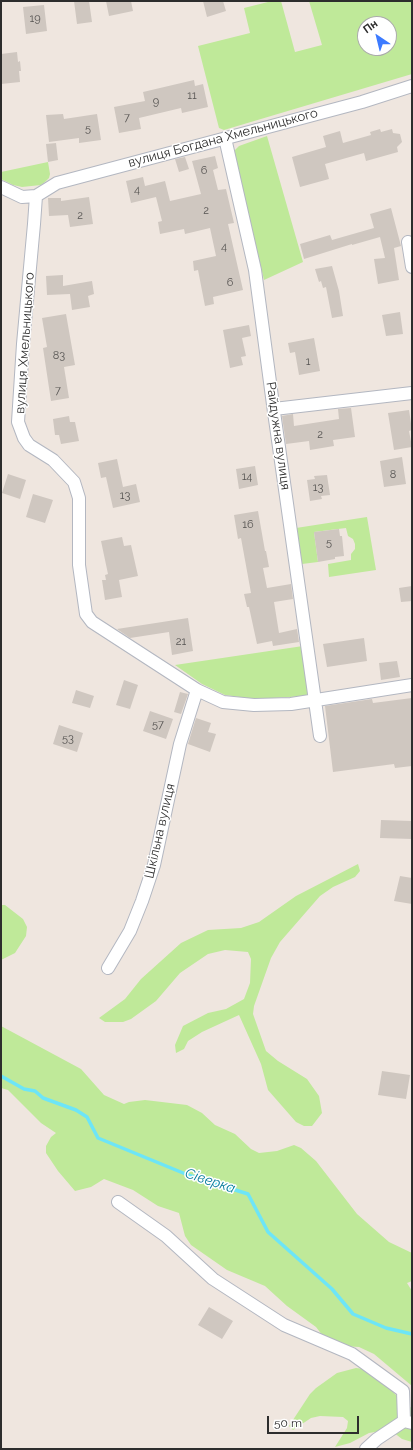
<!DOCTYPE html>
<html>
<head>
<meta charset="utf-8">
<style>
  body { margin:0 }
  #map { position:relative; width:413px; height:1450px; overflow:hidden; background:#efe6df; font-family:Raleway,sans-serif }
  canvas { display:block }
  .frame { position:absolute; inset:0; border:2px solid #2d2d2d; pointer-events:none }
  .north { position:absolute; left:357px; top:16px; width:40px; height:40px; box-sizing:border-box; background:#fff; border:1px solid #ababab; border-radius:50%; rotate:325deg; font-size:11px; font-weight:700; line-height:16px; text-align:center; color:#2d2d2d }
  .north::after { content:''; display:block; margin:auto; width:14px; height:18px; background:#3d7bff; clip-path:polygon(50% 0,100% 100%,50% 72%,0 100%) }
  .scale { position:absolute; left:267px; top:1416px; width:92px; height:18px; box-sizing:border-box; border:2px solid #2d2d2d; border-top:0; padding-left:5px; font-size:12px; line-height:14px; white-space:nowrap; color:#2d2d2d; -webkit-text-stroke:3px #fff; paint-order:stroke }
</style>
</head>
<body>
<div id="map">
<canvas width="413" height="1450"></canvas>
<div class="frame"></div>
<div class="north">Пн</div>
<div class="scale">50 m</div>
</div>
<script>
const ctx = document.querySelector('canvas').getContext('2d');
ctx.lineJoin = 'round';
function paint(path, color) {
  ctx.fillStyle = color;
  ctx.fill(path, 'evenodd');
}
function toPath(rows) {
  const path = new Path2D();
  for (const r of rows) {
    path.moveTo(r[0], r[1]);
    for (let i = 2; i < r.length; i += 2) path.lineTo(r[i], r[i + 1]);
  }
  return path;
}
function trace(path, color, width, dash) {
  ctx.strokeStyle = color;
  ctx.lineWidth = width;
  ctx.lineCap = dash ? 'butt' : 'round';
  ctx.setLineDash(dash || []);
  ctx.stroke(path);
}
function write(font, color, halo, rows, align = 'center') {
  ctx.font = font + ' Raleway,sans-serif';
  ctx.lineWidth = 3;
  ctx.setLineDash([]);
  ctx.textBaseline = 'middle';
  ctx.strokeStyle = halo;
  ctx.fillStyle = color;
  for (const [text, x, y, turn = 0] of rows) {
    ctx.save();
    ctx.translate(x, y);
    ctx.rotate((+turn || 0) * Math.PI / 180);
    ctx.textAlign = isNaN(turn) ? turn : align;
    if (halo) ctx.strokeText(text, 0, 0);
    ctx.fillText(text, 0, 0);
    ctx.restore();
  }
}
paint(toPath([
  [272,1,281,1,295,52,322,45,309,1,379,1,380,2,384,1,412,1,412,74,224,130,219,128,198,46,250,33,244,8],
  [365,24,389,24,389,48,365,48],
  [267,136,303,262,264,280,235,156,235,150,239,146],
  [48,162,50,174,49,178,45,182,41,185,22,187,13,185,1,179,1,172],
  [367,517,376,570,329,577,328,564,351,560,351,554,355,549,355,544,353,539,348,536,346,528,314,532,318,562,302,564,296,528],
  [303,646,309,692,306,696,255,699,225,695,202,684,175,665],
  [358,864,360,871,355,877,333,887,320,896,280,942,271,958,254,1006,253,1014,266,1051,278,1061,307,1079,319,1096,322,1113,312,1126,304,1126,296,1122,268,1090,261,1064,239,1015,202,1032,188,1041,184,1049,176,1053,175,1045,183,1026,208,1013,226,1009,244,999,250,983,251,959,248,952,225,950,208,954,180,973,156,1001,131,1019,123,1022,105,1022,99,1018,125,999,141,979,181,943,208,930,241,928,259,922,296,896],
  [1,905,5,905,23,919,27,927,26,936,15,953,1,960],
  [1,1026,81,1069,104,1095,124,1104,129,1102,145,1100,187,1105,202,1113,215,1125,235,1134,251,1149,259,1153,277,1151,294,1145,301,1148,316,1161,357,1214,389,1242,412,1253,412,1281,407,1283,412,1291,412,1386,374,1354,359,1347,343,1346,326,1340,316,1327,287,1306,265,1286,227,1270,191,1245,185,1236,179,1213,158,1206,133,1190,104,1179,91,1187,75,1191,58,1171,46,1153,46,1146,51,1137,56,1133,41,1123,8,1090,1,1088],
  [356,1368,364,1369,391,1390,405,1404,412,1408,412,1442,402,1439,393,1432,387,1430,369,1433,350,1443,335,1447,347,1428,348,1421,343,1417,320,1416,311,1418,293,1430,289,1426,310,1394,316,1388,337,1373]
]), '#bfe999');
trace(toPath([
  [1,1076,24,1089,35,1091,43,1098,76,1110,87,1117,98,1138,188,1175,248,1194,268,1232,332,1289,353,1314,386,1328,412,1334]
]), '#6de5f7', 3.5);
paint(toPath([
  [74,1,89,1,92,22,77,24],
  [106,1,131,1,133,11,109,16],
  [203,1,223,1,226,11,207,17],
  [44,5,47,31,26,34,23,7],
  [17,52,18,62,20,61,21,71,19,71,20,82,1,84,1,54],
  [194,80,195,86,203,84,208,107,182,113,181,108,139,118,141,129,119,133,114,107,145,101,143,92],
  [63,114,64,119,97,114,101,140,79,143,79,138,49,142,46,115],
  [380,129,381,132,392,129,393,133,400,134,402,142,397,147,398,152,366,161,364,153,325,164,329,179,300,187,292,157,326,147,323,136,340,131,343,143,371,135,370,132],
  [56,143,58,160,48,162,46,144],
  [215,156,218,168,213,170,218,190,226,189,234,223,228,224,243,290,213,297,214,304,205,306,198,270,194,271,193,261,216,256,210,228,185,234,184,229,160,234,158,222,162,221,156,197,131,203,126,181,143,177,145,186,165,181,170,201,201,194,192,161],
  [185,157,189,169,179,172,175,159],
  [89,197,93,224,70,227,68,215,49,216,48,198,61,198,61,201],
  [391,208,401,246,394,248,399,280,378,284,374,259,385,258,380,237,352,245,352,244,304,259,300,244,330,235,332,240,374,228,370,214],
  [332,266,339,291,343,316,332,318,326,287,323,288,321,281,319,282,315,269],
  [63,275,63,286,92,281,94,294,88,296,90,307,72,310,70,294,47,295,46,276],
  [400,312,403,334,386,336,382,315],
  [66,314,75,365,64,367,69,398,51,401,43,348,47,347,42,318],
  [249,325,251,336,242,338,246,356,241,357,243,365,230,368,223,330],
  [314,338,320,371,299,375,295,352,290,353,288,343],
  [351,408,355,437,333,440,334,446,310,450,309,441,286,444,282,416,293,414,294,426,339,419,338,409],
  [409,410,412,430,409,431,412,447,394,450,388,413],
  [69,416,70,422,75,422,79,441,61,444,59,435,55,435,53,419],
  [402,457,406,484,384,487,380,461],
  [117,459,123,487,136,484,140,502,113,508,106,477,101,478,98,463],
  [255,466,258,485,239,489,236,469],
  [8,474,26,480,20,499,2,493],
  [327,475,330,495,321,496,322,499,310,501,307,480,315,479,314,476],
  [33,494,53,500,45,523,26,517],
  [258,511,265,551,266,551,269,567,263,568,267,588,291,584,293,599,274,602,279,633,297,629,299,642,273,646,272,641,257,644,249,607,247,607,244,594,251,593,241,538,238,539,234,515],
  [339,529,340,536,342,536,344,556,335,557,335,559,318,562,314,532],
  [122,537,124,546,131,545,138,576,119,580,122,597,105,600,102,580,106,580,105,575,108,574,101,541],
  [412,586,412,601,401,602,399,588],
  [188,618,193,651,172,655,169,632,130,638,117,629],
  [364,638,367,661,327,667,323,644],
  [397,661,400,677,381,680,379,663],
  [124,680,138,685,130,709,116,705],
  [76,690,94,696,90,708,72,703],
  [180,692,188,694,181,714,174,712],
  [412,698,412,766,395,768,394,764,333,772,325,706,372,699,373,703],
  [150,711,173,719,166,739,143,731],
  [196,718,211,723,208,732,216,734,210,752,188,744],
  [59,725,83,733,77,752,53,744],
  [381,820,412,821,412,839,380,838],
  [400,876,412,878,412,904,394,901],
  [382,1071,410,1075,406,1099,378,1095],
  [209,1307,233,1321,222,1339,198,1325]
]), '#cfc7c0');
const street = toPath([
  [225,138,255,270,274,412,320,736],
  [1,187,22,197,36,196,57,183,362,102,412,86],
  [36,196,34,224,23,344,18,422,24,438,29,445,53,460,74,482,79,498,79,565,86,614,92,622,197,690,223,702,254,705,291,704,412,685],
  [408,242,412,267],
  [274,409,412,393],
  [108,968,130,931,142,901,154,865,180,744,197,690],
  [118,1202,166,1236,213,1279,284,1325,352,1354,403,1391,404,1421,412,1423],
  [366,1449,377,1439,404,1421]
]);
trace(street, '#b3b7c1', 14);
trace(street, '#fff', 12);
write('11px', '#565452', null, [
  ["19",35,19],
  ["11",192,96],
  ["9",156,102],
  ["7",127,118],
  ["5",88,129],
  ["6",204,171],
  ["4",137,190],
  ["2",206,211],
  ["2",80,216],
  ["4",224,247],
  ["6",230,283],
  ["83",59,356],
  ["1",308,362],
  ["7",58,391],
  ["2",320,435],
  ["8",393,475],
  ["14",247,477],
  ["13",318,488],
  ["13",125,496],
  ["16",248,525],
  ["5",329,543],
  ["21",181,642],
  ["57",158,725],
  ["53",68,739]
]);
write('13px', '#2d2d2d', '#fff', [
  ["вулиця Богдана Хмельницького",223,138,-15],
  ["вулиця Хмельницького",25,343,-86],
  ["Райдужна вулиця",278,436,82],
  ["Шкільна вулиця",160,831,-77]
]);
write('italic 14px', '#067b9b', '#fff', [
  ["Сіверка",210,1181,18]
]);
</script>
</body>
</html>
